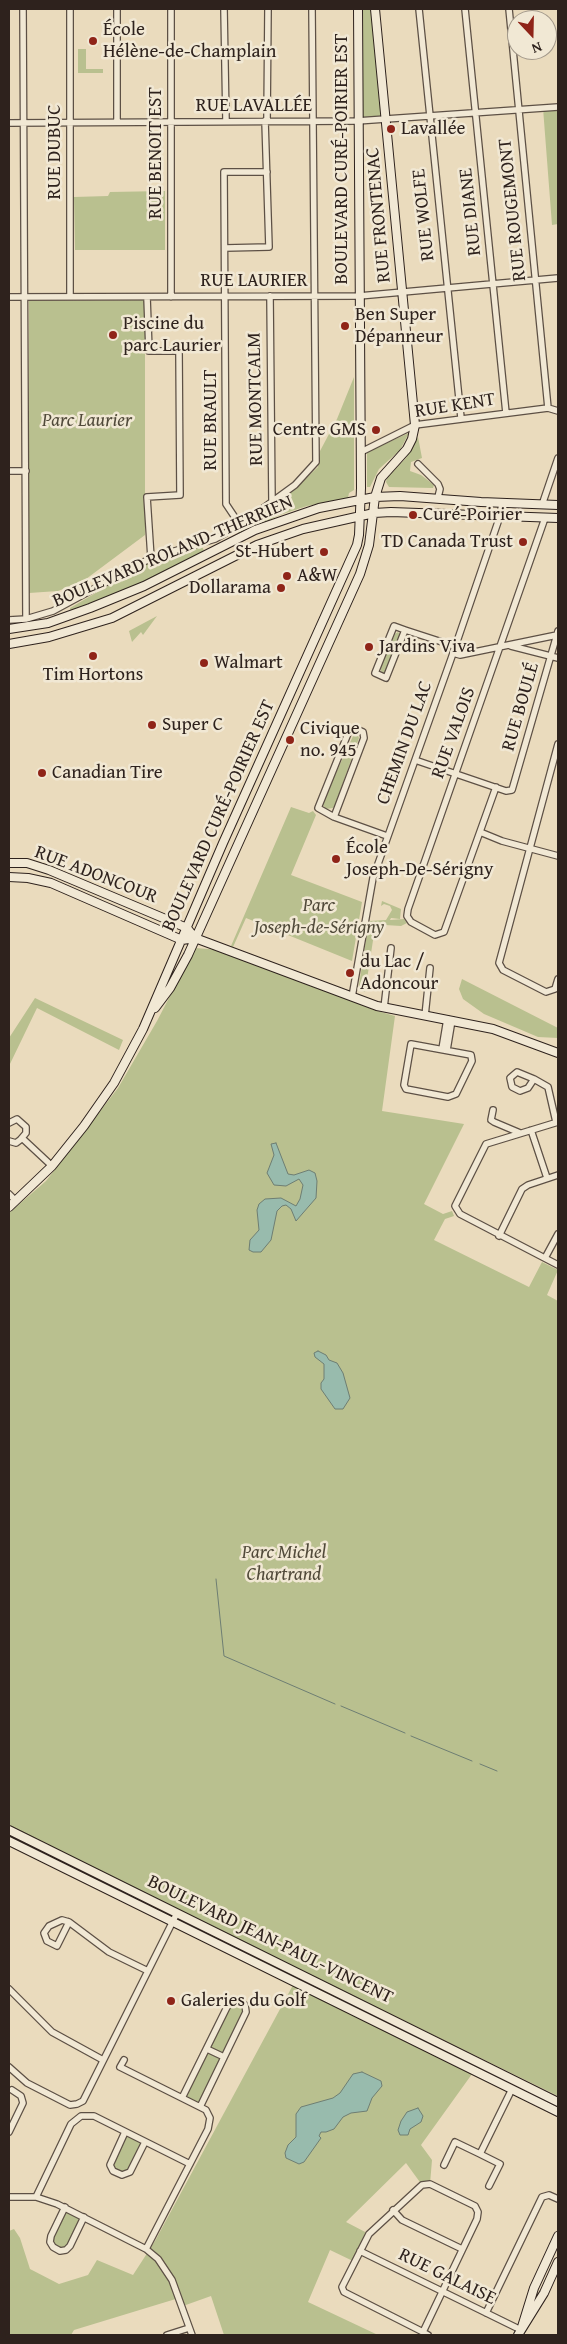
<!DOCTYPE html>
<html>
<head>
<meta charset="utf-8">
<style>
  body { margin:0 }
  #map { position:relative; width:567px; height:2344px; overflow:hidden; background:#eadbbd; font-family:"Gentium Book Plus",serif }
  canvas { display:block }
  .frame { position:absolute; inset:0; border:10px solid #2e221d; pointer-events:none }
  .north { position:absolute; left:507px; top:10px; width:50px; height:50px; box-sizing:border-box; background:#f1e8d4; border:1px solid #a3998b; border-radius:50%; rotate:159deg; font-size:14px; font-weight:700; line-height:20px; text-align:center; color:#2e221d }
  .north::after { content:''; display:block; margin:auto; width:18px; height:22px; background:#8f2418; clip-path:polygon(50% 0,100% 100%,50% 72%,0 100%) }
</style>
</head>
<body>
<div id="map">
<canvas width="567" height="2344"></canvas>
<div class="frame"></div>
<div class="north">N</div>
</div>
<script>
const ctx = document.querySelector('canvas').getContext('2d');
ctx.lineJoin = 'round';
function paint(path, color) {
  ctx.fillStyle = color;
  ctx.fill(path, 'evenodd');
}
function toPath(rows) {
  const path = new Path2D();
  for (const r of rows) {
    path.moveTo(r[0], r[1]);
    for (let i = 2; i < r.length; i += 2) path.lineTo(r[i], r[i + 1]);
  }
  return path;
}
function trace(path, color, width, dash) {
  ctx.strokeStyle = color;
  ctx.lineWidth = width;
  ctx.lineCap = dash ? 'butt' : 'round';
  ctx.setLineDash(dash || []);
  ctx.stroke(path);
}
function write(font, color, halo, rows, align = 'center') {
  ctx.font = font + ' "Gentium Book Plus",serif';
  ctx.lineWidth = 5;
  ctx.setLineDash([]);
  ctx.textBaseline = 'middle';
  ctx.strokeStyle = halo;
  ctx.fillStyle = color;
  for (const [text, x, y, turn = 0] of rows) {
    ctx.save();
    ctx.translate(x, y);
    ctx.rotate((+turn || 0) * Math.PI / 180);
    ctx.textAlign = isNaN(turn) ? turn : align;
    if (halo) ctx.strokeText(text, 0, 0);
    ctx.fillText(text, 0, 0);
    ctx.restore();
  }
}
paint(toPath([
  [358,9,375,9,387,119,357,121],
  [78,49,86,49,86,69,103,69,103,73,78,73],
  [558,107,558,224,552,225,543,108],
  [165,191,165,250,75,250,74,197,108,196,110,192],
  [145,300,145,535,82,582,58,591,29,593,29,301],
  [354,377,354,490,349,493,348,498,307,506,280,515,239,534,237,530,285,498,318,467,320,451,337,419],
  [409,433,400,450,379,469,370,487,367,487,367,452],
  [418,437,422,458,411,462,410,471,421,475,434,485,433,488,389,487,386,482,387,478,406,458],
  [202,546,204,551,150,580,71,613,70,608,147,563],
  [157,616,143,635,141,632,132,642,129,631],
  [398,632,401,635,385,673,382,673,380,668,395,634],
  [354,734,357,734,359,738,335,805,333,808,326,809,323,805,323,801],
  [291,807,309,813,313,811,316,815,291,875,362,902,352,961,246,918,233,947,231,946],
  [382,901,401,909,400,919,391,918,390,920,404,919,407,923,401,926,385,925,379,936,374,934,365,992,360,990,358,991,369,921,386,920,392,910,390,906,384,904,381,906],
  [195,948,221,950,374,1010,395,1016,382,1111,464,1124,424,1204,443,1214,452,1211,454,1216,445,1219,434,1240,529,1287,542,1262,558,1270,547,1295,558,1301,558,2096,9,1827,9,1213,46,1181,118,1088,157,1021],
  [462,979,558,1028,558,1038,538,1037,484,1014,463,999,459,989],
  [35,998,123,1040,119,1050,37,1008,9,1066,9,1038],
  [293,1985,472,2074,421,2145,432,2160,430,2184,422,2185,406,2163,346,2222,369,2234,355,2262,330,2250,308,2302,378,2335,224,2335,211,2296,183,2306,179,2298,74,2330,71,2335,9,2335,9,2231,14,2229,20,2238,30,2269,59,2284,88,2275,97,2260,133,2275,155,2241],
  [237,2000,245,2005,246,2012,200,2107,182,2098,229,2003],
  [125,2132,145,2142,130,2172,122,2175,110,2165],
  [65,2207,84,2217,66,2250,53,2247,51,2236]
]), '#b9c08f');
const water = toPath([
  [276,1143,288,1174,294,1175,309,1170,315,1173,317,1181,316,1198,296,1221,291,1209,286,1205,282,1206,277,1211,271,1240,261,1252,253,1252,249,1250,250,1240,259,1230,257,1210,259,1204,265,1199,281,1198,296,1206,300,1199,303,1185,299,1179,286,1186,274,1185,267,1173,274,1155,271,1144,276,1143],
  [318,1351,326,1355,329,1360,337,1363,343,1373,350,1398,343,1409,335,1409,321,1389,321,1383,324,1379,324,1364,315,1357,314,1353,318,1351],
  [362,2072,381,2081,382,2086,372,2098,367,2111,351,2113,343,2117,334,2129,326,2132,321,2132,319,2136,321,2138,304,2162,299,2164,286,2158,285,2153,288,2145,296,2137,296,2114,301,2107,333,2098,340,2093,353,2074,362,2072],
  [418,2108,423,2116,421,2122,410,2129,408,2135,400,2135,398,2130,401,2121,407,2112,418,2108]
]);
paint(water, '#98bbad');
trace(water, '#6e7e73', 1);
trace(toPath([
  [216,1579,224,1656,335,1704],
  [341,1706,405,1733],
  [411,1736,472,1761],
  [480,1764,497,1771]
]), '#6e7e73', 1);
const street = toPath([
  [23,9,26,619],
  [70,9,70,296],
  [171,9,171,297],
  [224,9,226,121],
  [419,9,461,418],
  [465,9,506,413],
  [509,9,548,408],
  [267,121,268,9],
  [117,122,117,9],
  [9,123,357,121,558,107],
  [225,248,269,247,265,121],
  [270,296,272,502],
  [9,297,359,296,558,278],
  [147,297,149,351,179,351,180,495,147,497,151,558],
  [361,452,415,425,548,408,558,411],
  [418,464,438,484,440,489,438,497],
  [9,471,26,471],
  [542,505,558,458],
  [240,525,226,504,224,172,267,172],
  [9,620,26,619,53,611,151,558,215,539,240,525,295,485,316,462,312,9],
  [405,630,386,678,375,673,394,626,405,630,442,642,445,643,455,646],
  [511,646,558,658],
  [453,653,460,655,557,635],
  [558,744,499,963,503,970,546,992,555,989,558,979],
  [415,760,506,791,512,790,558,631],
  [496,787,444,932,435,935,411,922,407,916,408,909,545,518],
  [334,817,364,738,363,732,356,729,349,731,318,808,334,817,387,836],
  [480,832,502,841,558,856],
  [352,997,373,878,451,659,500,516,502,503],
  [384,1008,391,948],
  [425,1016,430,968],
  [411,1044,471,1055,472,1061,456,1094,448,1097,406,1089,404,1085,411,1044],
  [442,1049,447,1019],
  [447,1050,452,1020],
  [534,1079,528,1088,520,1091,512,1087,510,1078,517,1072,534,1079,548,1087,556,1122],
  [493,1110,491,1120,494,1122,520,1133],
  [558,1122,486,1144,455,1206,460,1214,558,1265],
  [9,1123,17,1119,26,1127,26,1133,20,1140,16,1143,9,1141],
  [531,1130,547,1178],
  [22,1138,52,1166],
  [9,1194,16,1201],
  [499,1236,522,1189,528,1185,558,1175],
  [545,1258,558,1234],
  [69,1922,57,1946,47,1941,44,1933,49,1926,62,1920,69,1922,109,1952,148,1971],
  [9,1989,52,2032,103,2060],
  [207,2049,224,2057],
  [124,2060,120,2067,206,2110,210,2118,208,2129,146,2249],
  [9,2067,27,2083,70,2105,77,2104,83,2101,177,1913],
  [182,2098,229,2003,237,2000,245,2005,246,2012,200,2107],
  [9,2132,23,2103,21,2096,12,2090],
  [125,2132,110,2165,113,2171,122,2175,130,2172,145,2142],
  [480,2154,500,2164,489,2186],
  [444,2165,455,2142,480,2154,512,2089],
  [9,2197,36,2197,57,2204,146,2249,158,2259,172,2280,192,2335],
  [36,2197,71,2124,81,2116,94,2116,190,2164],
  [65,2207,51,2236,50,2242,53,2247,60,2251,66,2250,70,2246,84,2217],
  [393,2210,402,2220,462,2249],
  [360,2251,521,2330],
  [486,2313,542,2197,549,2195,558,2199],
  [423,2332,477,2219,478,2212,475,2206,430,2184,422,2185,369,2234,342,2287,344,2292,423,2332,428,2335],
  [167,2335,189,2328]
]);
const secondary = toPath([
  [9,629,48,623,90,608,144,586,255,530,319,508,375,497,400,496,481,502,558,505],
  [9,644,49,637,112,618,257,545,303,529,374,513,391,512,558,518],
  [9,863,27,863,49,870,187,928,195,938],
  [9,877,28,878,51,883,182,940,195,938,377,1006,493,1029,558,1053],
  [155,1008,170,988,188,955,360,574,369,545,375,497,381,478,407,449,412,439,415,425,375,9],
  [9,1207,52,1166,84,1126,114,1083,143,1029,223,843,357,545,359,535,361,488,358,9],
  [9,1830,558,2102],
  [9,1841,558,2112],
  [521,2330,534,2288,558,2236],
  [518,2335,544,2293,558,2262]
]);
trace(street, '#5d5045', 8);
trace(secondary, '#2e221d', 10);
trace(street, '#f1e8d4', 5.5);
trace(secondary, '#f1e8d4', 8);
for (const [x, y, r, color] of [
  [93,41,5,"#8f2418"],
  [391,129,5,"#8f2418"],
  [345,326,5,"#8f2418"],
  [113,335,5,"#8f2418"],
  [376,430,5,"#8f2418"],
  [413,515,5,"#8f2418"],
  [523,542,5,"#8f2418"],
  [324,552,5,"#8f2418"],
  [287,576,5,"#8f2418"],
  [281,588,5,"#8f2418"],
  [369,647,5,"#8f2418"],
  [93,656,5,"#8f2418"],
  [204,663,5,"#8f2418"],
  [152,725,5,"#8f2418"],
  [290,740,5,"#8f2418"],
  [42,773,5,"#8f2418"],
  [336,859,5,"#8f2418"],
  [350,973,5,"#8f2418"],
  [171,2001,5,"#8f2418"]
]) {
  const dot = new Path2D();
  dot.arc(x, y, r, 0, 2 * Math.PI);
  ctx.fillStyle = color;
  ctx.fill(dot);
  trace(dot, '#f1e8d4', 2);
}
write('19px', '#2e221d', '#f1e8d4', [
  ["École",103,30],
  ["Hélène-de-Champlain",103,52],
  ["Lavallée",401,129],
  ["Ben Super",355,315],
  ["Dépanneur",355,337],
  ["Piscine du",123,324],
  ["parc Laurier",123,346],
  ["Centre GMS",366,430,"right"],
  ["Curé-Poirier",423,515],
  ["TD Canada Trust",513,542,"right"],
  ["St-Hubert",314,552,"right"],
  ["A&W",297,576],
  ["Dollarama",271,588,"right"],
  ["Jardins Viva",379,647],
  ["Walmart",214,663],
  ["Tim Hortons",93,675,"center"],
  ["Super C",162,725],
  ["Civique",300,729],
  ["no. 945",300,751],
  ["Canadian Tire",52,773],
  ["École",346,848],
  ["Joseph-De-Sérigny",346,870],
  ["du Lac /",360,962],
  ["Adoncour",360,984],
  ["Galeries du Golf",181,2001]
], 'left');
write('19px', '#2e221d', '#f1e8d4', [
  ["RUE LAVALLÉE",254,106],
  ["RUE DUBUC",55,152,-90],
  ["RUE BENOIT EST",156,153,-90],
  ["BOULEVARD CURÉ-POIRIER EST",342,159,-90],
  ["RUE ROUGEMONT",513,210,-96],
  ["RUE DIANE",471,212,-96],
  ["RUE FRONTENAC",379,215,-95],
  ["RUE WOLFE",424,215,-96],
  ["RUE LAURIER",254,281],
  ["RUE MONTCALM",256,399,-91],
  ["RUE KENT",455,406,-9],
  ["RUE BRAULT",211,420,-90],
  ["BOULEVARD ROLAND-THERRIEN",173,552,-23],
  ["RUE BOULÉ",521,707,-74],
  ["RUE VALOIS",454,733,-70],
  ["CHEMIN DU LAC",405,743,-70],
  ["BOULEVARD CURÉ-POIRIER EST",219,816,-66],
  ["RUE ADONCOUR",96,875,21],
  ["BOULEVARD JEAN-PAUL-VINCENT",270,1940,26],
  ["RUE GALAISE",447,2277,26]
]);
write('italic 19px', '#514a3a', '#f1e8d4', [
  ["Parc Laurier",87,421],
  ["Parc",319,906],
  ["Joseph-de-Sérigny",319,928],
  ["Parc Michel",284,1553],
  ["Chartrand",284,1575]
]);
</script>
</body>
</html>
